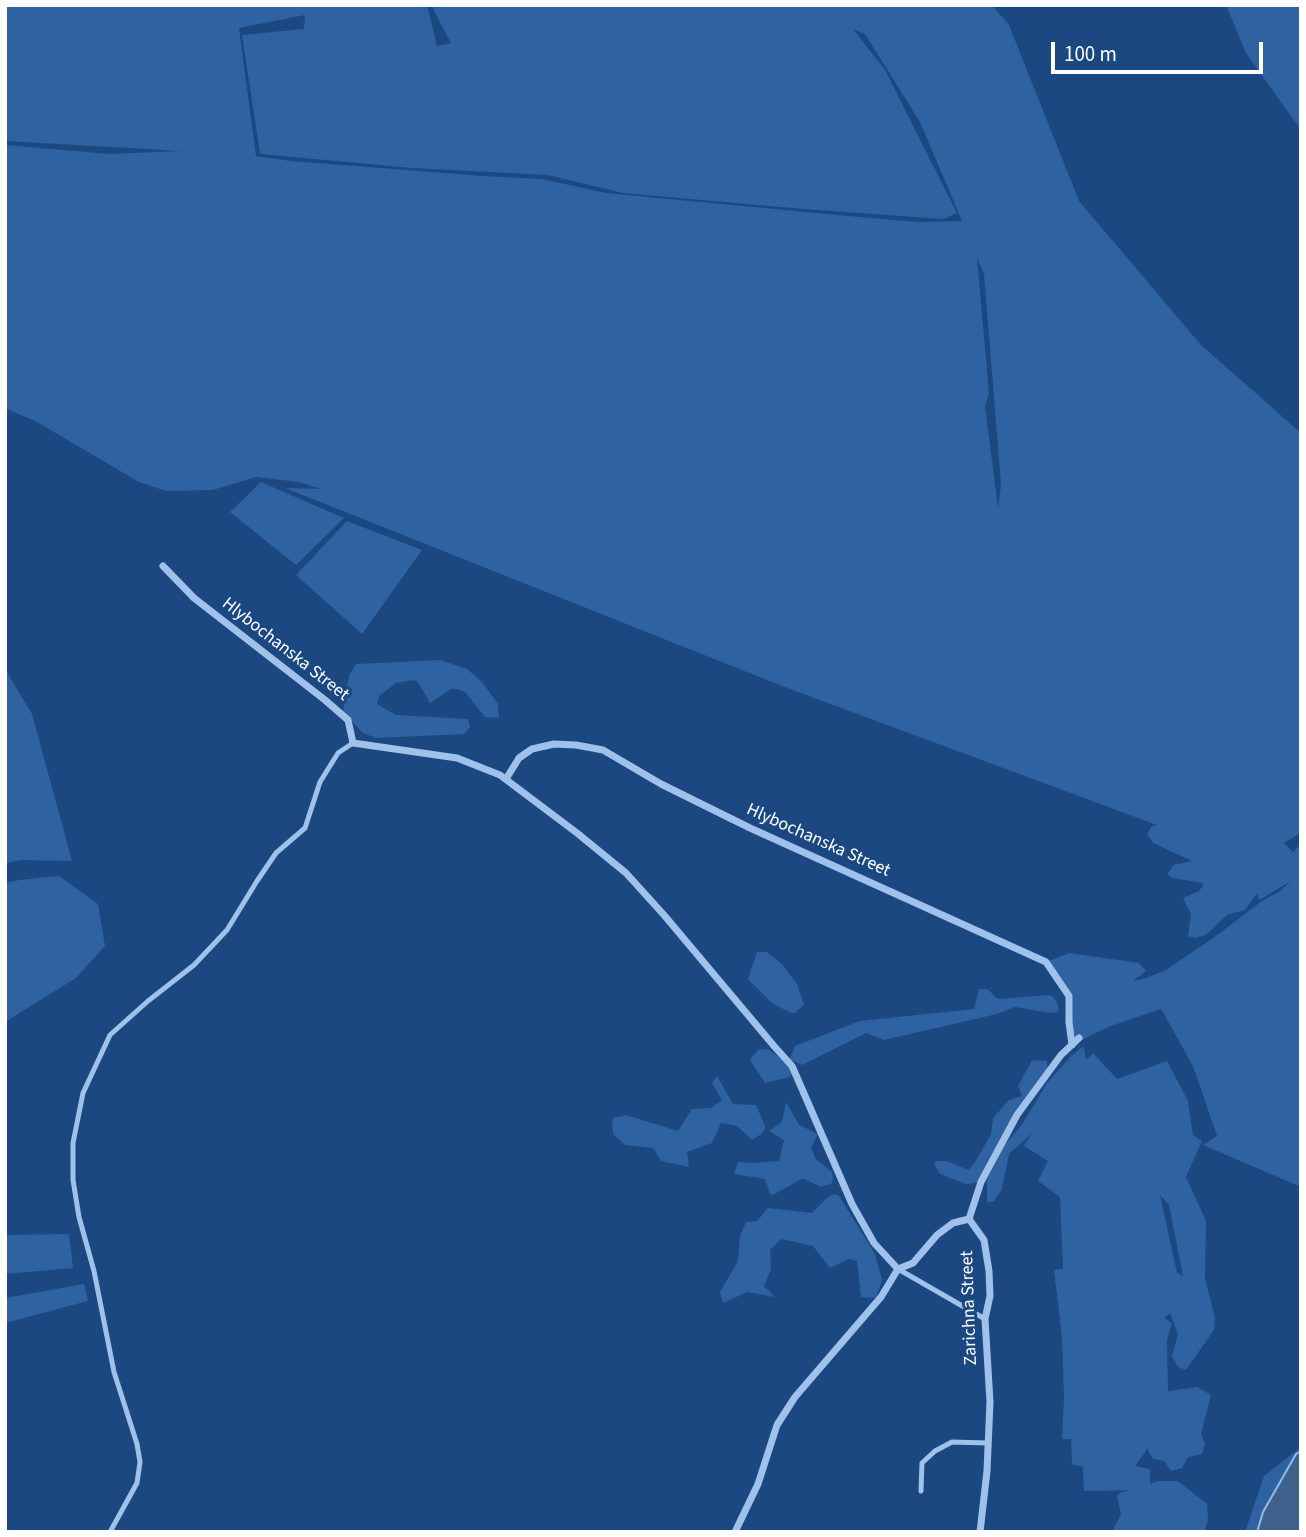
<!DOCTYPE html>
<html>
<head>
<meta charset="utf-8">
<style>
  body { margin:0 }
  #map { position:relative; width:1306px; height:1537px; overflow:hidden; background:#1b4881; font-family:"Source Sans 3",sans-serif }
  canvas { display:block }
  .frame { position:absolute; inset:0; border:7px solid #fff; pointer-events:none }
  .scale { position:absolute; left:1051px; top:42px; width:212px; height:32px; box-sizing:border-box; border:4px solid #fff; border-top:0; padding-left:9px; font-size:21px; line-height:24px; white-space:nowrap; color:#fff; -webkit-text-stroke:5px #1b4881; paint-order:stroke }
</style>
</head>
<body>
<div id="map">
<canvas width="1306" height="1537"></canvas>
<div class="frame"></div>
<div class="scale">100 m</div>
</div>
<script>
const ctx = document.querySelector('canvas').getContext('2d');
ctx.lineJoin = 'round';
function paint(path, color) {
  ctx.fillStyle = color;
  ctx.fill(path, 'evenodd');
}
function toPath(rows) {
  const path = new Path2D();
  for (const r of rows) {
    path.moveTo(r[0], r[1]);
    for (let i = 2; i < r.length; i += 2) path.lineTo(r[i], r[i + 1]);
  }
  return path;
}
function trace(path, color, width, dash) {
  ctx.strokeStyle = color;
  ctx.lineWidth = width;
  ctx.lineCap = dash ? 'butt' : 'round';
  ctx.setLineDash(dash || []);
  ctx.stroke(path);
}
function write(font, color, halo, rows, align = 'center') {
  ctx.font = font + ' "Source Sans 3",sans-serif';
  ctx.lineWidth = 6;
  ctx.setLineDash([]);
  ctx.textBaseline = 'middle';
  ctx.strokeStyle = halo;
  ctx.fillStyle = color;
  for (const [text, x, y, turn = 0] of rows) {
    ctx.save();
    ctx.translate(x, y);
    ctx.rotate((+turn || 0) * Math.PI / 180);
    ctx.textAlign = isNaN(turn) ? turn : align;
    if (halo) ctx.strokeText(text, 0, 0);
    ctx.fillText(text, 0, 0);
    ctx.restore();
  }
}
paint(toPath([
  [5,5,427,5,437,46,451,43,431,5,992,5,1009,25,1079,201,1201,345,1301,433,1301,833,1284,843,1293,852,1301,844,1301,1187,1203,1145,1217,1136,1193,1066,1161,1009,1108,1027,1072,1045,1069,996,1046,962,1069,953,1139,963,1146,971,1133,981,1147,978,1166,970,1216,936,1262,901,1280,891,1291,881,1259,900,1257,893,1245,910,1227,915,1206,935,1195,938,1188,936,1191,914,1183,898,1199,891,1203,886,1203,883,1172,878,1167,874,1174,865,1192,861,1153,843,1147,834,1151,827,1157,825,782,686,285,488,321,489,299,482,256,477,213,490,166,491,139,482,37,422,5,408,5,145,109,154,181,151,5,141],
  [305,15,304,29,242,35,260,154,412,168,548,175,623,193,803,209,943,219,957,213,885,70,853,29,865,34,920,122,962,221,918,222,837,215,606,193,542,179,483,176,291,161,256,156,239,28],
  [977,258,984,274,1001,485,998,508,985,406,989,393],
  [1226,5,1301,5,1301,130,1246,53],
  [261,482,344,518,296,565,230,512],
  [347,521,422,550,362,634,296,575],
  [440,660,467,669,482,682,498,704,499,718,485,717,465,692,457,689,451,689,430,703,418,682,414,680,396,683,379,696,377,704,396,715,468,719,470,727,464,734,376,738,363,733,343,712,349,676,356,664],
  [5,669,32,714,72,861,21,860,5,863],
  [59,876,98,904,105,946,76,978,5,1022,5,883,19,880],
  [757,952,767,952,782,964,797,984,804,1005,795,1013,791,1013,772,1003,748,979],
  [979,989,987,989,998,999,1049,995,1052,996,1057,1002,1059,1009,1057,1012,1050,1013,1015,1007,997,1014,884,1040,866,1033,802,1065,790,1059,795,1046,860,1021,974,1009],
  [1084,1047,1086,1060,1093,1053,1117,1079,1167,1061,1188,1101,1193,1135,1202,1141,1186,1177,1206,1221,1205,1279,1215,1317,1214,1330,1186,1370,1178,1367,1172,1356,1178,1334,1170,1313,1164,1318,1172,1323,1167,1340,1168,1391,1197,1387,1211,1395,1201,1434,1205,1444,1202,1454,1188,1457,1182,1468,1171,1471,1165,1462,1152,1458,1148,1450,1148,1448,1135,1466,1150,1469,1150,1484,1157,1481,1178,1481,1207,1504,1208,1520,1204,1532,1112,1532,1121,1514,1117,1496,1121,1492,1132,1490,1084,1491,1083,1467,1072,1464,1071,1439,1062,1439,1064,1398,1062,1337,1054,1270,1063,1269,1060,1197,1038,1181,1048,1161,1024,1146,1032,1133,1009,1154,1002,1189,994,1201,987,1203,987,1180,1004,1146,1023,1123,1047,1083,1072,1055,1081,1048],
  [1160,1195,1169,1205,1183,1276,1177,1273],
  [762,1049,769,1050,792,1066,792,1074,790,1077,765,1083,750,1060,758,1050],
  [1032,1060,1047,1061,1047,1071,981,1182,966,1184,940,1174,934,1164,936,1161,947,1161,968,1170,974,1164,991,1134,993,1118,1009,1100,1022,1096,1018,1086],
  [717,1076,733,1104,756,1105,765,1126,765,1129,761,1134,752,1140,737,1126,721,1123,712,1143,687,1152,689,1167,661,1161,653,1148,625,1145,613,1134,612,1122,613,1118,626,1115,678,1131,692,1109,711,1108,722,1100,712,1083],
  [786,1102,799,1125,818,1134,811,1147,815,1158,832,1172,833,1180,831,1184,821,1187,803,1178,773,1195,770,1194,765,1179,734,1174,738,1162,754,1163,779,1161,784,1140,769,1131,782,1122],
  [835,1194,839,1196,875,1254,882,1280,876,1298,861,1297,857,1261,849,1259,830,1268,813,1246,781,1239,770,1250,771,1269,764,1286,775,1297,747,1292,723,1303,720,1292,738,1261,740,1236,746,1222,757,1221,768,1208,812,1213,829,1196],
  [69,1234,73,1268,5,1274,5,1235],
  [84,1284,88,1301,5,1323,5,1298],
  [1301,1447,1301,1451,1296,1454,1263,1512,1257,1532,1245,1532,1264,1476]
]), '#2e62a0');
const water = toPath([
  [1301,1451,1301,1532,1257,1532,1263,1512,1296,1454,1301,1451]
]);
paint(water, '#40618c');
trace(water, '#92bcec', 2);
trace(toPath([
  [898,1269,985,1319],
  [921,1491,922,1463,935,1451,952,1442,988,1443],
  [110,1532,137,1483,140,1462,137,1444,114,1372,94,1271,79,1217,73,1180,73,1143,83,1093,110,1035,148,1001,194,965,227,930,257,881,276,853,305,828,320,782,338,753,353,743]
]), '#9fc1ea', 5);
trace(toPath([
  [163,566,194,598,325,700,348,720,353,743,457,758,500,775,577,833,626,873,664,915,774,1046,792,1066,852,1204,874,1243,898,1269],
  [506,779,519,758,532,749,554,744,576,745,603,750,661,784,750,828,1046,962,1069,996,1069,1022,1072,1045],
  [735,1532,758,1484,777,1425,795,1397,881,1297,898,1269,913,1263,937,1235,953,1223,969,1219],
  [980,1532,987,1471,990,1402,985,1319,990,1296,989,1271,984,1240,969,1219,981,1182,1017,1115,1061,1055,1079,1038]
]), '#9fc1ea', 7);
write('18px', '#fff', '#1b4881', [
  ["Hlybochanska Street",285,650,38],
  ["Hlybochanska Street",818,841,24],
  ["Zarichna Street",970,1308,-92]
]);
</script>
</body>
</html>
